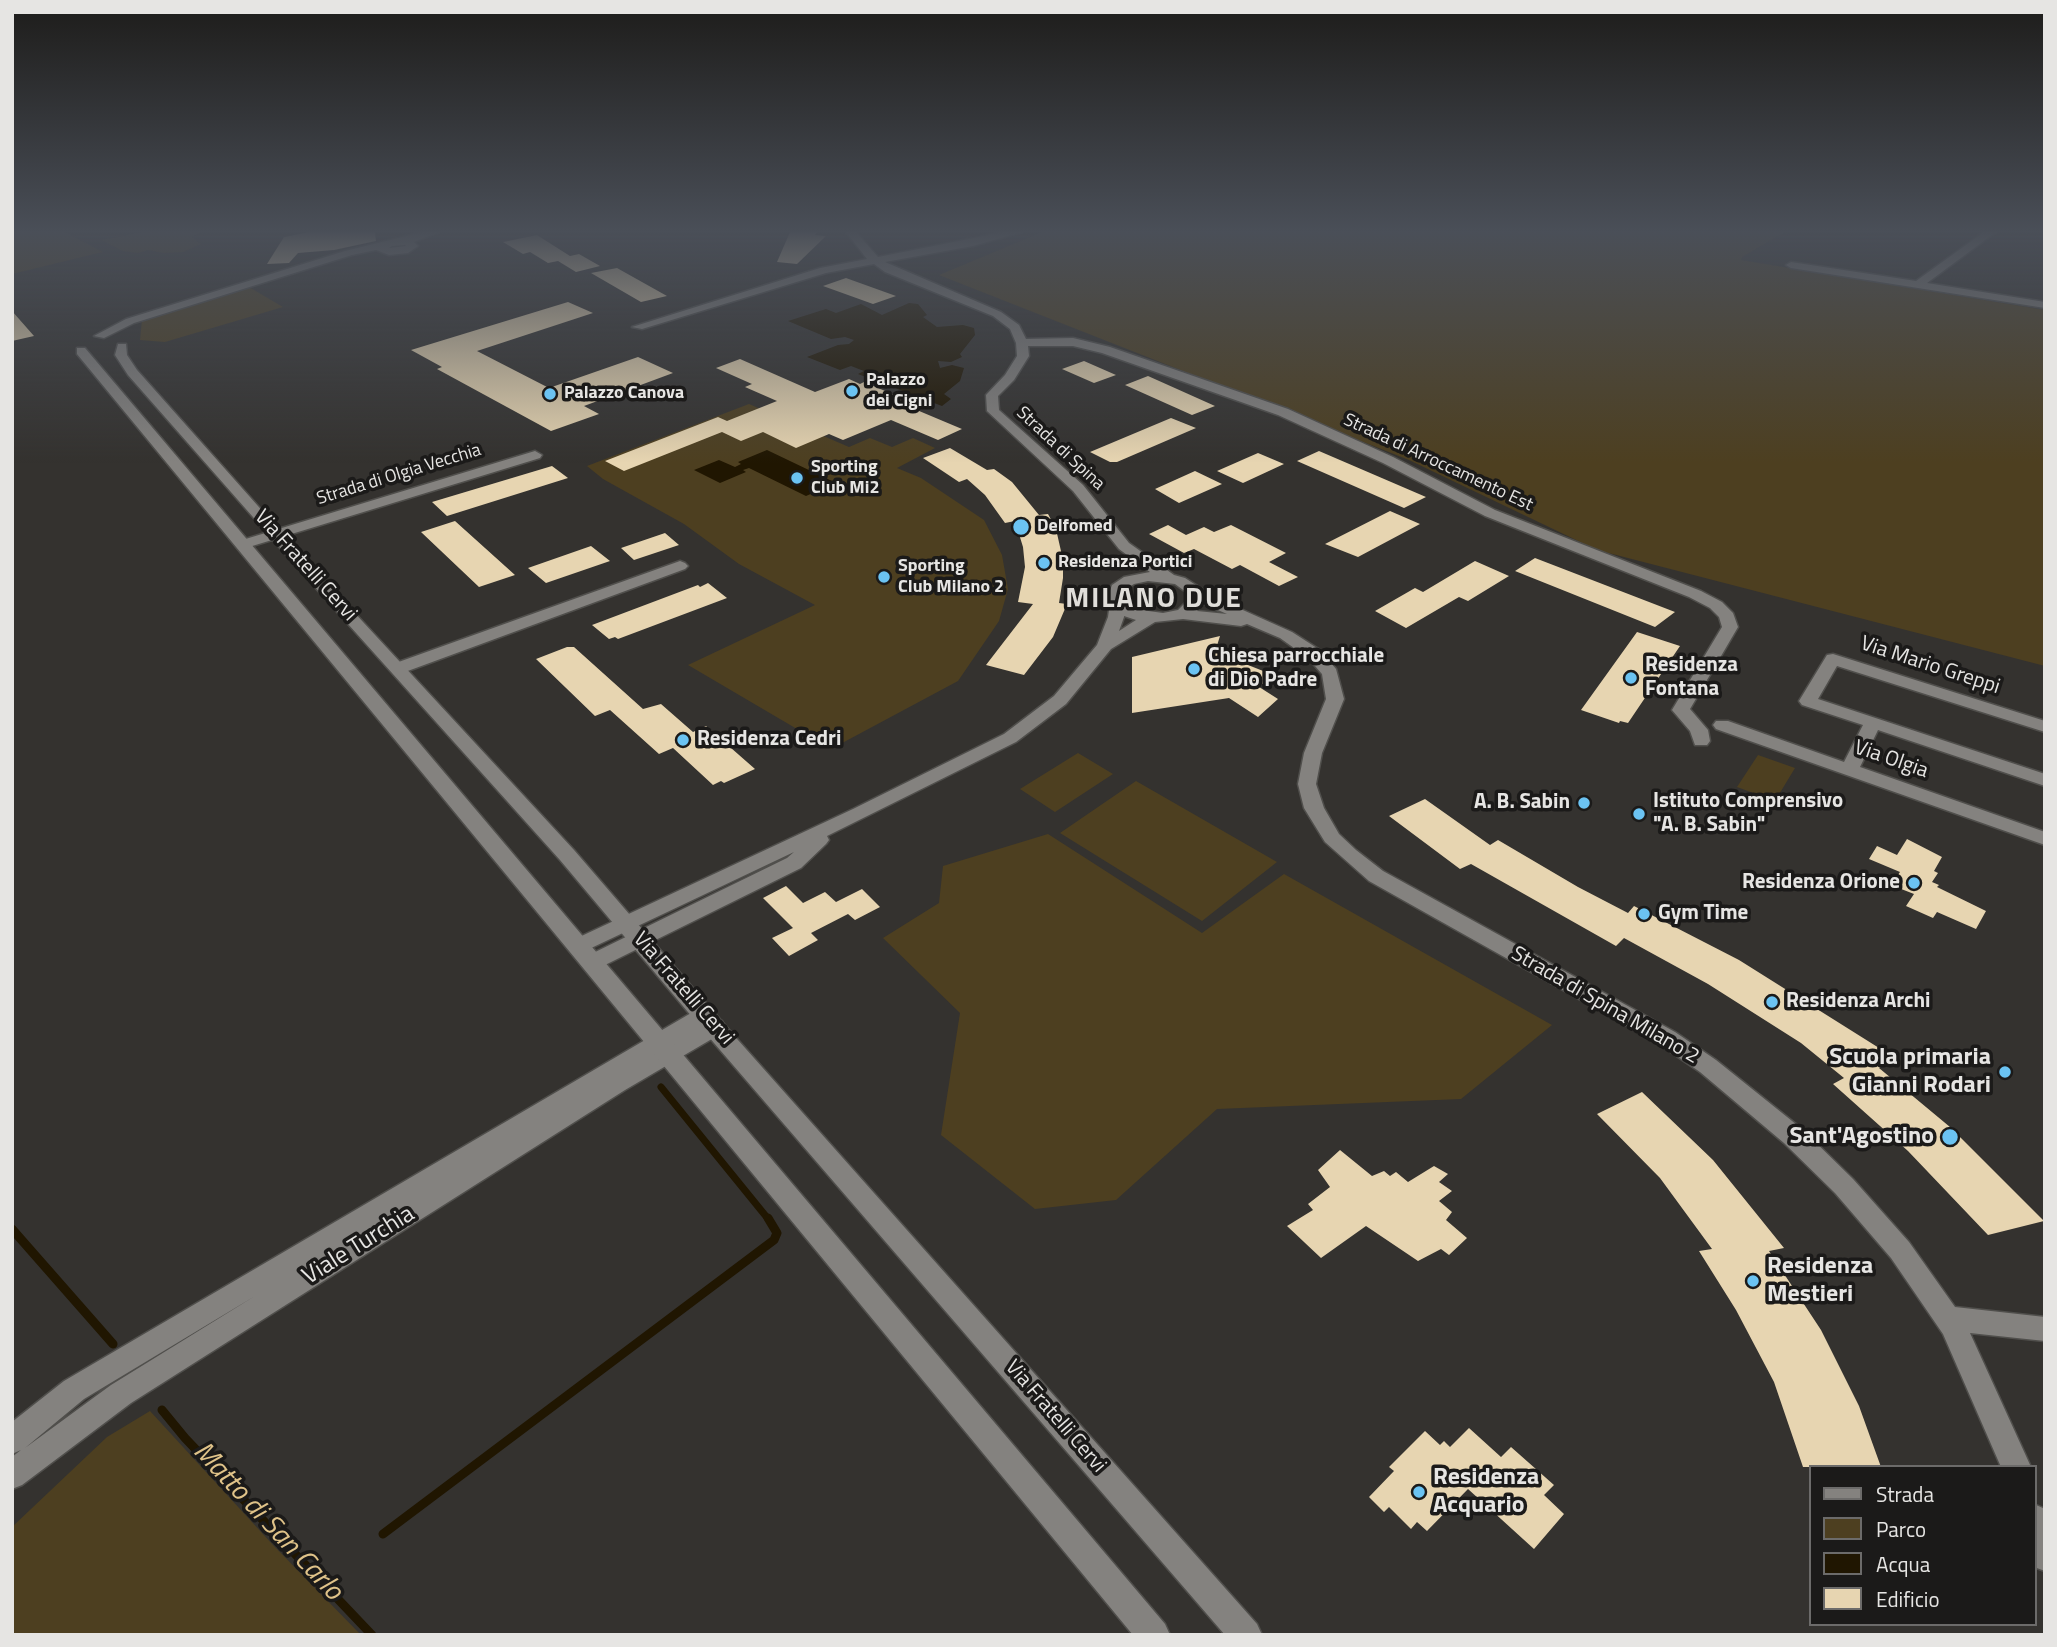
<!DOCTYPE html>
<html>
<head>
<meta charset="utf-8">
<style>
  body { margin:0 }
  #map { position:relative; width:2057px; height:1647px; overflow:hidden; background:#34322f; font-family:"Titillium Web",sans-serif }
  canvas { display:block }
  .frame { position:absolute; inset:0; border:14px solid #e6e5e3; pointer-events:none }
  .legend { position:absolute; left:1809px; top:1465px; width:228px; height:161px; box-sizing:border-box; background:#1b1a19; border:2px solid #6c6b6a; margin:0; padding:9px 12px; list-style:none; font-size:21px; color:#e6e5e3 }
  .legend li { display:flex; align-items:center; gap:14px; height:35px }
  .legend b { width:35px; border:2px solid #6c6b6a }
</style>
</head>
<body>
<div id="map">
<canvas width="2057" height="1647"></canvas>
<div class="frame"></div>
<ul class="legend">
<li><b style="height:9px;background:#84827f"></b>Strada</li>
<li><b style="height:19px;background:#4d3f20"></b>Parco</li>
<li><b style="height:19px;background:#201601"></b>Acqua</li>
<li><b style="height:19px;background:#e7d5b1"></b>Edificio</li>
</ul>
</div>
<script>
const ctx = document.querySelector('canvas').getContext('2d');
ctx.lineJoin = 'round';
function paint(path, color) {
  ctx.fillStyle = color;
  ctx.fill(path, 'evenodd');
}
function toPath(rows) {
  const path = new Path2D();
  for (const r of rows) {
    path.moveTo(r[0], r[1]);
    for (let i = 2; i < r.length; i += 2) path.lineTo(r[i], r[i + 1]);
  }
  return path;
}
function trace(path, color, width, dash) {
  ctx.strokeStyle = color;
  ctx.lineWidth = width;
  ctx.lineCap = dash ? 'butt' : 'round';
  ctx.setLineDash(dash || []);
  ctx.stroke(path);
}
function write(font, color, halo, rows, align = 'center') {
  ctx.font = font + ' "Titillium Web",sans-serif';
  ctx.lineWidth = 7;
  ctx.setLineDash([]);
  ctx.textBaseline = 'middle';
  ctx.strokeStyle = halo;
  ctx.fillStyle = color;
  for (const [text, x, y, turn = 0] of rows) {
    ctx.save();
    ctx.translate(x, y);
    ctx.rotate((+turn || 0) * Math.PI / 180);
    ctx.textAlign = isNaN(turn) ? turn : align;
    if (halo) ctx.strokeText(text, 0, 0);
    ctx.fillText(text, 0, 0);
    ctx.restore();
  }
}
paint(toPath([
  [12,232,65,232,103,252,12,274],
  [144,232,200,232,192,237,201,244,183,252,164,253,148,250,138,253,123,251,101,240],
  [1042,232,1785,232,1742,257,1741,260,2045,310,2045,666,1597,550,1409,460,939,275],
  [249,287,283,307,165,342,140,340,142,320],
  [749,404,849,447,870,438,892,447,913,438,935,448,897,468,921,478,984,520,1002,555,1008,589,999,621,958,681,831,749,688,665,815,605,739,564,684,524,603,479,587,466],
  [1078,753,1113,774,1055,812,1020,789],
  [1758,755,1795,768,1775,801,1737,787],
  [1136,781,1277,862,1202,921,1060,833],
  [1048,834,1202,933,1284,874,1552,1025,1461,1099,1217,1109,1116,1200,1035,1209,941,1135,960,1013,883,938,939,903,943,866],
  [150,1411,273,1545,361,1635,12,1635,12,1527,107,1437]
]), '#4d3f20');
paint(toPath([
  [909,303,918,304,927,315,923,317,937,327,963,325,974,328,975,335,960,354,962,357,951,362,938,361,940,368,952,365,964,368,960,381,944,394,951,399,942,406,858,374,864,371,851,366,840,370,807,357,838,345,849,344,854,340,845,337,831,339,788,321,826,309,836,313,861,304,882,315],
  [767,450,836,483,806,496,749,468,743,470,746,472,720,483,694,470,719,460,735,467,741,464,738,462]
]), '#201601');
trace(toPath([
  [661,1087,769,1220]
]), '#201601', 7);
trace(toPath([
  [12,1229,113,1344],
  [162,1410,185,1438,372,1635],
  [383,1534,774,1240,777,1233,768,1218]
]), '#201601', 9);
paint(toPath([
  [310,232,375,232,376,241,334,250,298,253,289,263,267,264,284,237],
  [790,232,817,232,815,235,826,236,797,264,777,262],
  [537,235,570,256,579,254,600,266,576,272,558,261,548,263,530,252,523,254,503,242],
  [617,268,667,296,641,302,591,273],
  [846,278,896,296,873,304,823,286],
  [568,302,593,313,477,351,549,388,638,357,673,373,584,406,599,414,551,431,437,369,442,367,411,350],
  [12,311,34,336,12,341],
  [740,359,815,392,849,379,860,384,864,382,918,405,912,408,962,429,938,440,891,420,843,440,829,434,796,448,763,432,741,441,722,432,624,471,605,461,718,417,727,421,777,401,745,387,752,384,716,368],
  [1084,361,1116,375,1094,383,1062,369],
  [1148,376,1215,406,1192,415,1125,385],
  [1171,418,1196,428,1117,462,1110,462,1090,452],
  [950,448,987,470,994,469,1012,482,1039,515,1048,514,1056,529,1063,560,1063,578,1059,603,1067,604,1053,637,1024,675,986,665,1033,604,1018,602,1025,567,1023,547,1015,521,1005,523,985,495,967,479,959,482,923,458],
  [1319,451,1426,497,1404,508,1297,461],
  [1258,453,1284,464,1243,483,1217,471],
  [552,466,568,478,447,516,432,502],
  [1195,471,1222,484,1179,503,1155,489],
  [1390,511,1420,524,1358,557,1325,544],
  [455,521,515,575,479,587,421,532],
  [1168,525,1186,535,1204,527,1214,532,1231,525,1286,553,1269,562,1298,577,1279,586,1240,565,1232,569,1194,549,1184,553,1149,534],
  [665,533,679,545,634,560,621,548],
  [591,546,610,561,546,583,528,568],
  [1535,558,1675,612,1655,627,1515,571],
  [1475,561,1509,576,1468,601,1459,597,1406,628,1375,611,1415,588,1423,592],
  [708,583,727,598,618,639,615,637,609,639,592,625,698,585,700,587],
  [1637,632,1680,646,1628,723,1620,721,1619,723,1581,710],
  [1220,636,1215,652,1286,680,1256,685,1278,699,1258,717,1229,698,1132,713,1132,657],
  [567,647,574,647,643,709,661,704,693,732,706,726,755,769,724,783,721,781,713,785,673,748,659,754,610,710,595,716,536,659],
  [1425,799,1490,845,1498,840,1578,887,1628,913,1634,906,1739,960,1895,1058,1879,1068,1950,1127,2044,1221,1988,1235,1908,1151,1833,1084,1844,1078,1801,1043,1708,984,1624,938,1616,946,1471,864,1460,869,1389,816],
  [1907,839,1942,857,1934,871,1938,873,1932,882,1939,885,1937,887,1986,911,1976,929,1937,912,1933,918,1906,906,1914,894,1891,885,1900,872,1869,859,1877,846,1897,855],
  [786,886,803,903,825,892,836,902,862,889,880,907,855,920,848,914,811,933,818,940,789,956,772,938,793,928,763,898],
  [1642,1092,1713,1160,1784,1248,1769,1251,1821,1330,1859,1406,1881,1467,1803,1467,1774,1382,1736,1310,1699,1251,1712,1249,1660,1178,1597,1114],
  [1340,1150,1372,1176,1384,1171,1390,1176,1396,1172,1408,1182,1434,1166,1448,1174,1439,1182,1452,1191,1439,1201,1452,1212,1446,1220,1467,1238,1449,1255,1441,1249,1418,1261,1366,1226,1321,1258,1287,1226,1313,1210,1308,1204,1330,1187,1318,1170],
  [1469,1428,1501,1457,1511,1447,1554,1485,1544,1495,1564,1514,1534,1549,1468,1489,1427,1531,1417,1522,1411,1529,1389,1507,1384,1512,1369,1497,1394,1471,1389,1467,1425,1431,1440,1445,1444,1441,1450,1447]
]), '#e7d5b1');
const minor = toPath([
  [846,232,856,232,878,257,1004,232,1022,232,973,246,885,262,1001,312,1019,325,1026,339,1073,338,1110,347,1288,409,1393,457,1495,510,1701,591,1722,602,1733,613,1738,627,1690,709,1708,730,1710,741,1707,745,1695,745,1690,731,1672,710,1722,627,1719,617,1710,608,1689,597,1485,516,1383,463,1278,415,1102,353,1073,346,1028,346,1029,356,1014,380,998,396,999,410,1083,485,1129,543,1174,575,1185,578,1216,598,1292,632,1320,650,1336,669,1344,699,1322,753,1316,784,1324,808,1339,834,1356,850,1383,871,1675,1032,1716,1060,1802,1129,1853,1179,1909,1242,1955,1307,2045,1317,2045,1341,1970,1333,2031,1467,2001,1467,1943,1334,1891,1258,1835,1193,1784,1143,1700,1072,1659,1044,1369,881,1325,842,1304,808,1298,784,1304,753,1326,699,1322,674,1308,658,1280,638,1247,624,1241,626,1183,619,1155,622,1111,649,1066,704,1016,742,827,836,829,840,826,844,801,868,601,967,593,970,585,967,582,962,585,957,787,858,794,852,587,950,580,952,573,950,569,945,573,940,853,809,1004,734,1054,696,1097,645,1108,617,1110,603,1107,599,1112,585,1124,577,1150,572,1119,549,1073,491,987,411,986,395,1005,375,1017,356,1016,343,1010,329,993,316,885,272,874,264,826,273,642,329,632,327,820,268,867,259,846,232],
  [1148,581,1175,584,1186,592,1188,600,1178,610,1163,613,1134,609,1123,598,1124,590,1134,584,1148,581],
  [1202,603,1204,604,1227,614,1197,611,1202,603],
  [1124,616,1136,620,1119,631,1124,617,1124,616],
  [1984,232,1996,232,1927,283,2045,302,2045,308,1791,268,1786,265,1791,262,1916,281,1984,232],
  [535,451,542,455,540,458,249,547,239,547,237,544,239,541,535,451],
  [680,561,685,563,688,566,685,569,405,672,399,673,391,668,393,664,680,561],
  [1833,654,2045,721,2045,732,1837,666,1818,699,2045,774,2045,786,1878,730,1860,767,2045,832,2045,845,1716,729,1713,725,1716,721,1728,721,1844,762,1863,725,1802,705,1799,701,1827,655,1833,654],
  [703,1006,711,1008,714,1014,711,1020,722,1021,725,1027,722,1033,625,1090,131,1403,22,1485,12,1489,12,1457,21,1450,12,1454,12,1422,64,1381,703,1006],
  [255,1296,111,1385,25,1448,84,1399,255,1296],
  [2034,1504,2045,1509,2045,1571,2034,1567,2034,1504]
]);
const tertiary = toPath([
  [423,232,439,232,414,242,418,246,408,253,389,255,376,250,352,255,134,323,104,338,94,336,126,319,345,251,423,232],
  [392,246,405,245,406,246,389,248,392,246],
  [118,344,126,344,127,355,137,370,314,569,574,850,730,1031,1257,1624,1262,1635,1225,1635,714,1043,560,860,304,575,128,375,115,355,118,344],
  [77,348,85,348,1165,1624,1170,1635,1133,1635,77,354,77,348]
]);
trace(minor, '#504f4c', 3);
trace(tertiary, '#504f4c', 3);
paint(minor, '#84827f');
paint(tertiary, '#84827f');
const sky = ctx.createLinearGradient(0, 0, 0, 463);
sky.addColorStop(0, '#1d1c1a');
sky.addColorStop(0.5, '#4a4f58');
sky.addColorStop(1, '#4a4f5800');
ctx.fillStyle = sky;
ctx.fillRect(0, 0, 2057, 463);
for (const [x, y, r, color] of [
  [852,391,7,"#6bc3f2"],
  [550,394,7,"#6bc3f2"],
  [797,478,7,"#6bc3f2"],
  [1021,527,9,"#6bc3f2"],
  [1044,563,7,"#6bc3f2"],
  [884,577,7,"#6bc3f2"],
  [1194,669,7,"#6bc3f2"],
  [1631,678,7,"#6bc3f2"],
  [683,740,7,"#6bc3f2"],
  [1584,803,7,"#6bc3f2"],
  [1639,814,7,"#6bc3f2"],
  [1914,883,7,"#6bc3f2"],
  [1644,914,7,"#6bc3f2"],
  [1772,1002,7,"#6bc3f2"],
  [2005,1072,7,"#6bc3f2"],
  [1950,1137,9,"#6bc3f2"],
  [1753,1281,7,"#6bc3f2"],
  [1419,1492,7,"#6bc3f2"]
]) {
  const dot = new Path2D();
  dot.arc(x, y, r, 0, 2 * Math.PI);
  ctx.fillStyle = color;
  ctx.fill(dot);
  trace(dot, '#1b1a19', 2.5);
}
write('bold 18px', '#e6e5e3', '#1b1a19', [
  ["Palazzo",866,381],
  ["dei Cigni",866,402],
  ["Palazzo Canova",564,394],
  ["Sporting",811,468],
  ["Club Mi2",811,489],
  ["Delfomed",1037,527],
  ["Residenza Portici",1058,563],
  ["Sporting",898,567],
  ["Club Milano 2",898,588]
], 'left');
write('18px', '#e6e5e3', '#1b1a19', [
  ["Strada di Spina",1060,449,43],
  ["Strada di Arroccamento Est",1438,463,25],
  ["Strada di Olgia Vecchia",399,475,-17]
]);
write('21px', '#e6e5e3', '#1b1a19', [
  ["Via Fratelli Cervi",305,566,48],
  ["Via Mario Greppi",1930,666,18],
  ["Via Olgia",1891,760,19],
  ["Via Fratelli Cervi",683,989,49],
  ["Strada di Spina Milano 2",1605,1006,30],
  ["Via Fratelli Cervi",1055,1417,49]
]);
write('bold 21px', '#e6e5e3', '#1b1a19', [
  ["Chiesa parrocchiale",1208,657],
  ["di Dio Padre",1208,681],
  ["Residenza",1645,666],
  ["Fontana",1645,690],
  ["Residenza Cedri",697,740],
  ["Istituto Comprensivo",1653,802],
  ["\"A. B. Sabin\"",1653,826],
  ["A. B. Sabin",1570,803,"right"],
  ["Residenza Orione",1900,883,"right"],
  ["Gym Time",1658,914],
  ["Residenza Archi",1786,1002]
], 'left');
write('bold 24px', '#e6e5e3', '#1b1a19', [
  ["Scuola primaria",1991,1058],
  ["Gianni Rodari",1991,1086],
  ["Sant'Agostino",1934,1137],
  ["Residenza",1767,1267,"left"],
  ["Mestieri",1767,1295,"left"],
  ["Residenza",1433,1478,"left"],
  ["Acquario",1433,1506,"left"]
], 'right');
write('24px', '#e6e5e3', '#1b1a19', [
  ["Viale Turchia",359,1246,-32]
]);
ctx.letterSpacing = '2px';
write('bold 28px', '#e0deda', '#1b1a19', [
  ["MILANO DUE",1154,600]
]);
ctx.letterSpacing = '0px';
write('italic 28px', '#e0c389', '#1b1a19', [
  ["Matto di San Carlo",267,1522,47]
]);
</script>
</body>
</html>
